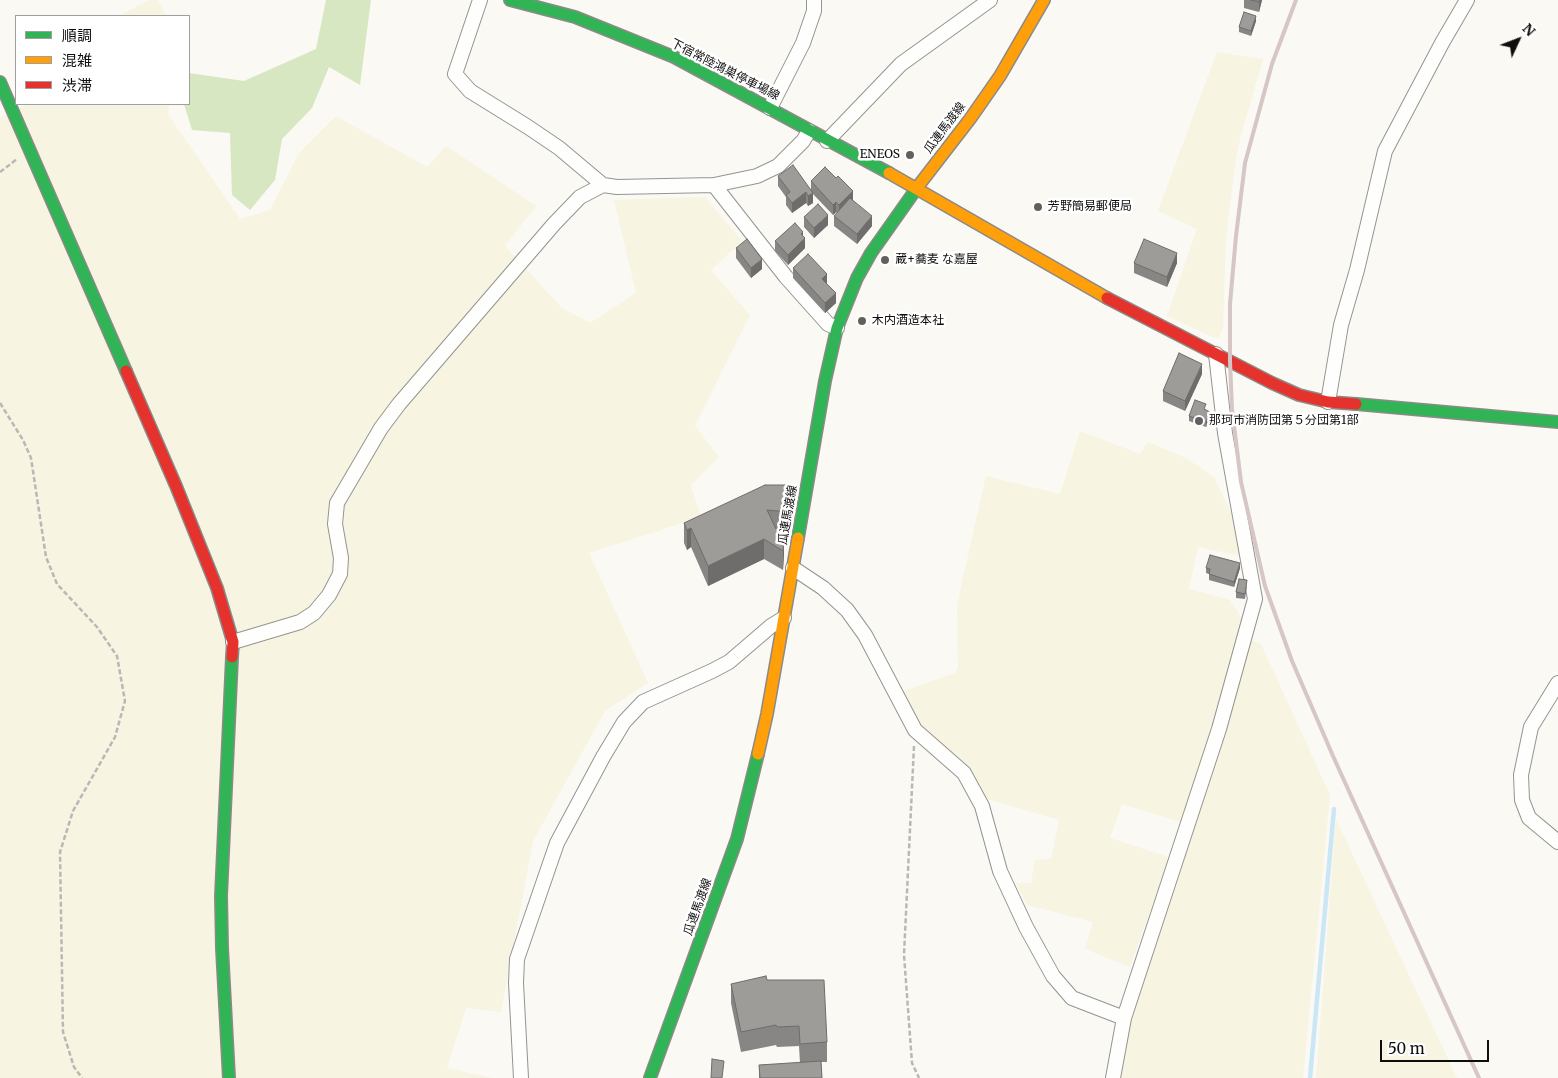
<!DOCTYPE html>
<html>
<head>
<meta charset="utf-8">
<style>
  body { margin:0 }
  #map { position:relative; width:1558px; height:1078px; overflow:hidden; background:#faf9f4; font-family:Merriweather,"Noto Sans JP",serif }
  canvas { display:block }
  .legend { position:absolute; left:15px; top:15px; width:175px; height:90px; box-sizing:border-box; background:#fff; border:1px solid #9f9f9f; margin:0; padding:6px 9px; list-style:none; font-size:15px; color:#0e0e0e }
  .legend li { display:flex; align-items:center; gap:10px; height:25px }
  .legend b { width:25px; border:1px solid #9f9f9f }
  .north { position:absolute; left:1493px; top:15px; width:50px; height:50px; -webkit-text-stroke:4px #fff; paint-order:stroke; rotate:47deg; font-size:14px; font-weight:700; line-height:20px; text-align:center; color:#0e0e0e }
  .north::after { content:''; display:block; margin:auto; width:18px; height:22px; background:#0e0e0e; clip-path:polygon(50% 0,100% 100%,50% 72%,0 100%) }
  .scale { position:absolute; left:1380px; top:1040px; width:109px; height:22px; box-sizing:border-box; border:2px solid #0e0e0e; border-top:0; padding-left:6px; font-size:15px; line-height:18px; white-space:nowrap; color:#0e0e0e; -webkit-text-stroke:4px #fff; paint-order:stroke }
</style>
</head>
<body>
<div id="map">
<canvas width="1558" height="1078"></canvas>
<ul class="legend">
<li><b style="height:6px;background:#30b455"></b>順調</li>
<li><b style="height:6px;background:#ff9f0a"></b>混雑</li>
<li><b style="height:6px;background:#e5322d"></b>渋滞</li>
</ul>
<div class="north">N</div>
<div class="scale">50 m</div>
</div>
<script>
const ctx = document.querySelector('canvas').getContext('2d');
ctx.lineJoin = 'round';
function paint(path, color) {
  ctx.fillStyle = color;
  ctx.fill(path, 'evenodd');
}
function toPath(rows) {
  const path = new Path2D();
  for (const r of rows) {
    path.moveTo(r[0], r[1]);
    for (let i = 2; i < r.length; i += 2) path.lineTo(r[i], r[i + 1]);
  }
  return path;
}
function trace(path, color, width, dash) {
  ctx.strokeStyle = color;
  ctx.lineWidth = width;
  ctx.lineCap = dash ? 'butt' : 'round';
  ctx.setLineDash(dash || []);
  ctx.stroke(path);
}
function write(font, color, halo, rows, align = 'center') {
  ctx.font = font + ' Merriweather,"Noto Sans JP",serif';
  ctx.lineWidth = 5;
  ctx.setLineDash([]);
  ctx.textBaseline = 'middle';
  ctx.strokeStyle = halo;
  ctx.fillStyle = color;
  for (const [text, x, y, turn = 0] of rows) {
    ctx.save();
    ctx.translate(x, y);
    ctx.rotate((+turn || 0) * Math.PI / 180);
    ctx.textAlign = isNaN(turn) ? turn : align;
    if (halo) ctx.strokeText(text, 0, 0);
    ctx.fillText(text, 0, 0);
    ctx.restore();
  }
}
paint(toPath([
  [149,0,158,0,166,16,118,16],
  [1217,52,1263,59,1240,139,1235,165,1226,238,1223,327,1219,338,1215,338,1167,316,1197,229,1158,211],
  [28,104,169,104,168,114,240,219,270,210,299,153,336,116,427,167,446,146,536,206,505,246,562,308,590,323,636,293,614,200,705,197,742,241,711,270,750,315,695,426,719,457,691,485,701,517,589,553,648,683,605,711,533,841,501,1012,466,1008,447,1068,492,1078,0,1078,0,117],
  [1080,431,1140,454,1148,442,1186,458,1214,477,1234,519,1240,556,1198,547,1189,589,1230,600,1242,619,1216,729,1180,822,1122,804,1110,838,1169,857,1130,967,1085,949,1093,922,1027,905,1016,883,1031,883,1035,860,1051,859,1059,820,986,799,918,726,901,692,955,673,958,667,957,608,961,586,986,476,1060,494],
  [1248,639,1261,644,1330,795,1303,1078,1121,1078,1129,1028,1179,867,1229,723],
  [1336,819,1457,1078,1316,1078]
]), '#f7f4e1');
paint(toPath([
  [326,0,371,0,360,85,329,67,312,108,282,139,275,180,250,210,232,195,230,133,192,130,184,104,189,104,189,73,244,81,316,49]
]), '#d6e7c2');
trace(toPath([
  [1310,1078,1334,809]
]), '#cbe6f4', 4.5);
const street = toPath([
  [480,0,455,74,470,91,528,127,559,148,603,185,617,187,714,185,757,176,778,166,803,141,809,131],
  [770,108,803,43,814,11,814,0],
  [827,141,901,64,990,0],
  [714,185,786,277,828,324,837,328],
  [1328,402,1341,325,1357,270,1385,151,1442,43,1467,0],
  [793,568,823,588,847,610,865,635,915,730,964,773,982,806,1000,871,1026,927,1053,976,1072,998,1124,1018],
  [233,642,300,622,314,613,329,595,340,574,341,558,335,524,337,503,381,428,399,404,554,224,580,197,603,185],
  [1558,683,1531,727,1521,775,1522,800,1529,818,1558,842],
  [521,1078,516,983,517,959,557,843,603,757,624,722,643,702,712,671,729,662,771,626,784,618],
  [1113,1078,1124,1018,1219,729,1255,599,1225,433,1216,354]
]);
const fast = toPath([
  [510,0,575,17,674,57,889,173],
  [0,82,126,371],
  [1356,404,1558,422],
  [798,538,825,381,837,328,857,278,871,253,919,185],
  [229,1078,222,948,221,896,232,657],
  [650,1078,737,839,758,754]
]);
const slow = toPath([
  [889,173,1107,298],
  [919,185,970,119,1000,76,1044,0],
  [758,754,767,714,798,538]
]);
const jam = toPath([
  [1107,298,1272,383,1299,395,1328,402,1356,404],
  [126,371,176,486,217,588,233,642,232,657]
]);
trace(street, '#949492', 16);
trace(fast, '#8b8a88', 14);
trace(slow, '#8b8a88', 14);
trace(jam, '#8b8a88', 14);
trace(toPath([
  [0,172,17,159],
  [0,403,23,440,31,458,46,557,57,584,97,627,117,656,125,701,115,737,73,811,60,852,63,1032,74,1067,82,1078],
  [914,746,904,955,912,1063,919,1078]
]), '#b8b8b7', 2.5, [5, 2.5]);
trace(street, '#fefefd', 14);
trace(fast, '#30b455', 11);
trace(slow, '#ff9f0a', 11);
trace(jam, '#e5322d', 11);
trace(toPath([
  [1296,0,1272,64,1245,163,1236,236,1230,304,1230,361,1232,409,1241,482,1265,586,1292,661,1333,756,1479,1078]
]), '#d6c6c6', 4);
paint(toPath([
  [1244,0,1262,0,1259,12,1244,8],
  [1256,21,1251,36,1239,32,1239,27],
  [778,176,811,189,811,181,853,200,872,226,857,244,834,226,834,216,837,213,836,212,833,215,813,194,813,203,808,206,806,203,792,213,786,205,786,197,778,186],
  [804,217,828,225,814,238,804,227],
  [803,236,805,248,788,265,775,251,775,241],
  [736,248,762,269,751,278,736,258],
  [1134,263,1177,263,1167,287,1134,273],
  [793,268,827,284,836,303,825,313,793,278],
  [1202,374,1185,411,1163,401,1163,391],
  [1206,409,1206,410,1210,417,1206,427,1189,421,1189,416],
  [791,485,791,520,788,532,778,531,784,554,783,570,764,559,708,586,691,547,687,550,684,543,684,523],
  [1206,568,1240,568,1234,587,1209,580,1209,574,1206,573],
  [1247,586,1245,599,1236,598,1236,592],
  [767,980,827,1042,827,1062,821,1062,822,1078,759,1078,759,1065,800,1063,799,1046,777,1047,776,1045,741,1052,731,1003,731,984]
]), '#888684');
paint(toPath([
  [1260,0,1262,0,1259,12,1259,2],
  [1256,16,1256,21,1251,36,1251,31],
  [853,191,853,201,839,215,839,205],
  [806,192,806,203,792,213,792,203],
  [813,193,813,203,808,206,808,196],
  [836,202,836,212,833,215,833,205],
  [828,215,828,225,814,238,814,228],
  [872,216,872,226,857,244,857,234],
  [803,232,803,241,805,238,805,248,788,265,788,255,801,234],
  [1177,253,1177,263,1167,287,1167,277],
  [762,259,762,269,751,278,751,268],
  [827,274,827,284,822,279],
  [836,293,836,303,825,313,825,303],
  [1202,364,1202,374,1185,411,1185,401],
  [1210,412,1210,417,1206,427,1206,422],
  [791,500,791,520,788,532,788,512],
  [691,528,691,547,687,550,687,530],
  [784,535,784,554,783,570,783,551],
  [764,539,764,559,708,586,708,566],
  [1240,563,1240,568,1234,587,1234,582]
]), '#6f6d6b');
const building = toPath([
  [1251,0,1260,0,1259,2,1251,0],
  [1244,12,1256,16,1251,31,1239,27,1244,12],
  [793,165,813,193,808,196,806,192,792,203,786,195,790,192,778,176,793,165],
  [825,167,836,178,838,176,853,191,839,205,836,202,833,205,811,181,825,167],
  [850,198,872,216,857,234,834,216,850,198],
  [818,204,828,215,814,228,804,217,818,204],
  [795,223,803,232,801,234,805,238,788,255,775,241,795,223],
  [747,239,762,259,751,268,736,248,747,239],
  [1144,239,1177,253,1167,277,1134,263,1144,239],
  [808,254,827,274,822,279,836,293,825,303,793,268,808,254],
  [1179,353,1202,364,1185,401,1163,391,1179,353],
  [1195,400,1206,404,1204,409,1210,412,1206,422,1189,416,1195,400],
  [765,485,791,485,791,500,788,512,767,510,777,531,784,535,783,551,764,539,708,566,691,528,687,530,684,523,765,485],
  [1210,555,1240,563,1234,582,1209,574,1210,569,1206,568,1210,555],
  [1239,579,1247,580,1245,594,1236,592,1239,579],
  [766,976,767,980,824,980,827,1042,800,1044,799,1026,777,1027,776,1025,741,1032,731,984,766,976],
  [712,1059,724,1061,722,1078,711,1078,712,1059],
  [821,1061,822,1078,760,1078,759,1065,821,1061]
]);
paint(building, '#9e9c99');
trace(building, '#6f6d6b', 1);
for (const [x, y, r, color] of [
  [910,155,5,"#61605e"],
  [1038,207,5,"#61605e"],
  [885,260,5,"#61605e"],
  [862,321,5,"#61605e"],
  [1199,421,5,"#61605e"]
]) {
  const dot = new Path2D();
  dot.arc(x, y, r, 0, 2 * Math.PI);
  ctx.fillStyle = color;
  ctx.fill(dot);
  trace(dot, '#fff', 2);
}
write('12px', '#0e0e0e', '#fff', [
  ["下宿常陸鴻巣停車場線",725,70,27],
  ["瓜連馬渡線",945,128,-53],
  ["瓜連馬渡線",788,515,-80],
  ["瓜連馬渡線",698,907,-70]
]);
write('12px', '#0e0e0e', '#fff', [
  ["ENEOS",900,155,"right"],
  ["芳野簡易郵便局",1048,207],
  ["蔵+蕎麦 な嘉屋",895,260],
  ["木内酒造本社",872,321],
  ["那珂市消防団第５分団第1部",1209,421]
], 'left');
</script>
</body>
</html>
